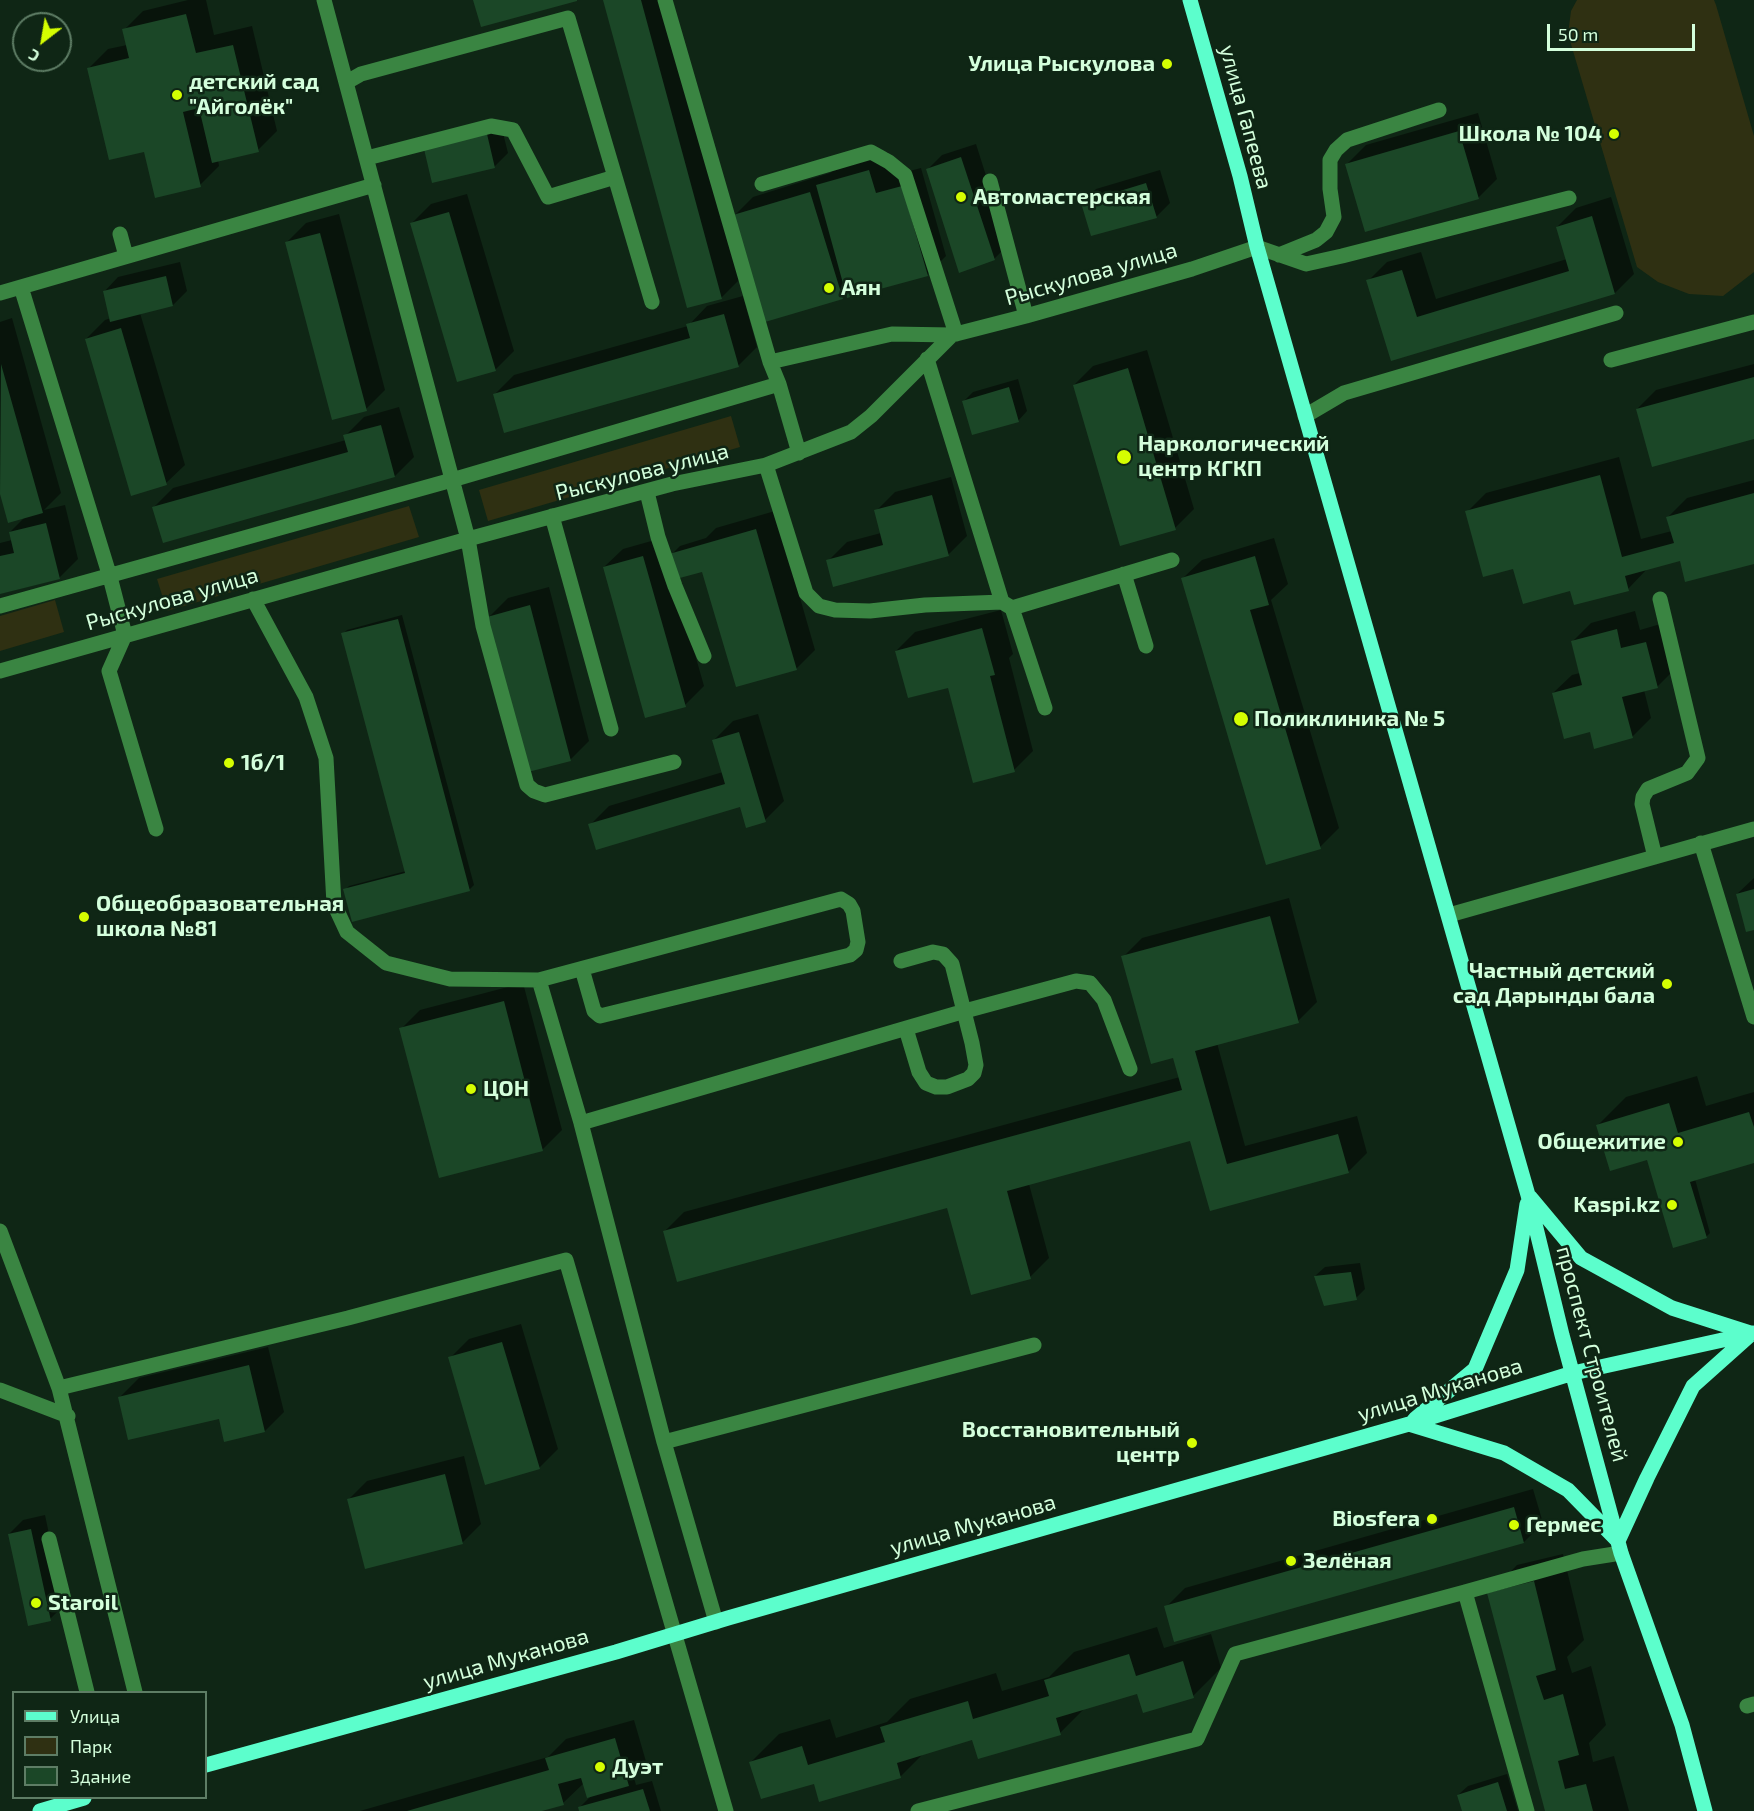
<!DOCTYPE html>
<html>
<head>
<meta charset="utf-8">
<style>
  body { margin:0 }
  #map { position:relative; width:1754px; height:1811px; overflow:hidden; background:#0f2615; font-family:"Exo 2",sans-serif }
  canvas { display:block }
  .legend { position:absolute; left:12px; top:1691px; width:195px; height:108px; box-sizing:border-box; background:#0f2615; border:2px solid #5e7d65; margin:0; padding:8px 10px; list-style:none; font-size:18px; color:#d4ffdc }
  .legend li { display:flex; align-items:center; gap:12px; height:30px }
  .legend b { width:30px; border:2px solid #5e7d65 }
  .north { position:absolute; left:12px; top:12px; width:60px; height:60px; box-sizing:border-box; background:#0f2615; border:2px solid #5e7d65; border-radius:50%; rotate:211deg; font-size:16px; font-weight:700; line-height:24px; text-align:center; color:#d4ffdc }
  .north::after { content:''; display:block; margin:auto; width:21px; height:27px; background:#d5fe01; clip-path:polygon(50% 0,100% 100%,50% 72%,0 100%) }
  .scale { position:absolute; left:1547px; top:24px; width:148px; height:27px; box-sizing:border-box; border:3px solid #d4ffdc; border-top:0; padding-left:8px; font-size:18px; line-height:21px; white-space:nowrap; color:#d4ffdc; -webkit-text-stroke:4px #0f2615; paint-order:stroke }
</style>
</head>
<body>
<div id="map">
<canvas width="1754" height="1811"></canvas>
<ul class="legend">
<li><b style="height:8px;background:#5cfecc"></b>Улица</li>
<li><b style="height:16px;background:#2f3012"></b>Парк</li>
<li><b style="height:16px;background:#1b4727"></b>Здание</li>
</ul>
<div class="north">С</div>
<div class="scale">50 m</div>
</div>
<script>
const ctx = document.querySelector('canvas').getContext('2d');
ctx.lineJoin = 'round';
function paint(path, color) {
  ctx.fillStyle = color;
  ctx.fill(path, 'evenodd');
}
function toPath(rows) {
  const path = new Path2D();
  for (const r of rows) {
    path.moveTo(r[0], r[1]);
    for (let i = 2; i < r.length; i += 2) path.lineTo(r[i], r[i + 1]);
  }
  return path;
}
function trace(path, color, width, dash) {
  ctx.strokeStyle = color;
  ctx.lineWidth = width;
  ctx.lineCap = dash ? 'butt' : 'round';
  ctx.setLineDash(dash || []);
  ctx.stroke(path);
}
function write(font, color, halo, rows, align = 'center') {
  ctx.font = font + ' "Exo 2",sans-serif';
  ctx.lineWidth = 5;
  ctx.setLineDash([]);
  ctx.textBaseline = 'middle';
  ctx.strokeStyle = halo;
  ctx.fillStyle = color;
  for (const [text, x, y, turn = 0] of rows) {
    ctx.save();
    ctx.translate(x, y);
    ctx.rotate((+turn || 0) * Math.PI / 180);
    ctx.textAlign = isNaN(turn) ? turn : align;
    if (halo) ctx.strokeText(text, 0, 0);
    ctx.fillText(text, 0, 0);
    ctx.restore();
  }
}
paint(toPath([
  [1577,0,1714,0,1716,5,1754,136,1754,272,1723,296,1689,294,1658,282,1637,267,1568,34,1571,11],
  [731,416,740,447,488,521,479,490],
  [409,506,419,537,167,611,157,579],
  [55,600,64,632,0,651,0,616]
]), '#2f3012');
paint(toPath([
  [188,0,206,0,214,35,252,26,277,131,258,150,218,160,219,166,200,185,145,150,89,68,108,49,127,45,124,30,143,11],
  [605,0,665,0,740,279,721,298],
  [1478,113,1497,179,1478,198,1347,164,1366,145],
  [500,121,508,153,494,167,425,150],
  [976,144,1008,245,994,259,928,169,942,155],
  [888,152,894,175,921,168,946,256,927,275,847,292,842,297,734,216,753,197,830,173,836,167],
  [1160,170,1170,203,1156,217,1082,203,1096,189],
  [467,194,514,351,495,370,412,223,431,204],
  [1611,197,1634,274,1615,293,1392,359,1368,281,1387,262,1421,252,1436,299,1567,259,1557,227,1576,208],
  [339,214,385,390,366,409,287,242,306,223],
  [180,262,187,291,173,305,140,313,185,465,166,483,86,339,105,320,111,318,104,292,118,277],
  [743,296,757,347,738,366,495,394,514,375,688,326,707,306],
  [12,318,61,493,44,510,65,505,78,559,59,578,0,593,0,543,12,540,10,532,26,516,9,521,0,489,0,322],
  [1147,350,1194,509,1175,528,1074,385,1093,366],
  [1754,364,1754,438,1637,409,1656,390],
  [1018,379,1027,411,1018,421,964,401,973,392],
  [399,407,414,457,395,476,164,541,154,507,173,488,346,440,345,436,364,417],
  [1619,457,1641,539,1672,531,1668,517,1687,498,1754,480,1754,562,1681,560,1647,569,1628,589,1571,589,1514,567,1467,512,1486,493],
  [951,477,967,536,948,555,828,561,847,542,881,533,876,511,895,492],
  [775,511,815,650,796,669,703,568,671,555,680,546,706,538,716,528],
  [662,538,704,686,685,705,604,567,623,549],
  [1274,538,1288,584,1271,600,1339,828,1320,847,1183,578,1202,560],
  [549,587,589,741,570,760,489,617,508,598],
  [1001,610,1013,654,1009,658,1033,751,1014,770,949,686,896,651,915,632],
  [1635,611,1640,630,1664,623,1676,668,1657,687,1644,690,1651,718,1632,737,1591,730,1553,693,1572,675,1580,673,1572,642,1591,623],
  [402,615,474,885,470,889,353,920,345,890,349,886,406,871,343,634,347,630],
  [758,714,784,801,765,820,741,805,590,825,609,806,723,772,714,740,733,721],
  [1754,878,1754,929,1737,894],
  [1289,898,1317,1002,1298,1021,1217,1043,1245,1146,1357,1116,1367,1153,1348,1172,1211,1209,1191,1140,1029,1184,1049,1258,1030,1277,948,1206,665,1231,684,1212,1180,1077,1174,1056,1123,957,1142,938],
  [523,983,562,1130,543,1149,440,1176,401,1029,420,1010],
  [1697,1076,1706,1106,1754,1092,1754,1161,1695,1179,1710,1233,1706,1237,1648,1158,1598,1125,1626,1097],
  [1360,1263,1365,1289,1356,1298,1315,1276,1325,1267],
  [521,1324,558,1449,539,1468,450,1358,469,1339],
  [268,1347,284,1412,265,1431,220,1417,120,1397,139,1378],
  [464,1456,481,1524,462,1543,348,1500,367,1481],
  [1533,1489,1543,1523,1524,1542,1166,1607,1185,1588],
  [45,1515,64,1605,50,1619,9,1534,23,1520],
  [1563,1554,1584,1640,1567,1657,1572,1673,1591,1666,1606,1725,1589,1743,1593,1762,1614,1756,1629,1811,1546,1811,1489,1594,1517,1565],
  [1157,1627,1164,1648,1211,1634,1221,1668,1193,1696,1138,1692,1085,1708,1060,1733,973,1738,924,1753,901,1776,820,1800,815,1782,751,1762,779,1734,830,1719,836,1738,887,1722,910,1699,996,1673,1002,1691,1049,1677,1074,1652],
  [634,1720,647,1765,634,1778,636,1785,652,1781,661,1811,581,1811,580,1807,593,1794,584,1783,563,1803,536,1811,360,1811,548,1757,566,1739],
  [1507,1774,1518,1811,1463,1811,1458,1795,1468,1786]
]), '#0007');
paint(toPath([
  [473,0,577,0,577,1,481,27],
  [603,0,641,0,722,299,687,308],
  [186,14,196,53,233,45,259,152,212,163,199,108,183,112,201,187,155,198,144,152,109,160,87,68,129,58,122,29],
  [1459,131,1479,199,1365,232,1345,164],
  [487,134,495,168,432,183,424,149],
  [961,157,995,260,959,273,926,169],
  [869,170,876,193,902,186,928,276,847,298,816,185],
  [1146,183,1157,218,1091,236,1081,203],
  [810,192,843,299,765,322,733,215],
  [449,212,496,371,457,382,410,223],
  [1592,216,1615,294,1391,361,1366,280,1402,270,1417,317,1569,271,1556,227],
  [320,233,367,411,332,420,285,242],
  [166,276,173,306,110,322,103,291],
  [724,314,739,367,504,433,493,394,690,338,686,324],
  [121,328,167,485,131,496,85,339],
  [1,364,43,513,8,523,0,494],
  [1128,368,1176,530,1120,546,1073,385],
  [1754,377,1754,439,1652,467,1636,409],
  [1009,387,1019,422,972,435,962,401],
  [381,425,395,477,163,543,152,507,348,452,343,435],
  [1600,475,1622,557,1674,543,1666,517,1754,493,1754,564,1685,582,1680,561,1625,576,1629,591,1574,605,1570,591,1523,604,1513,569,1483,577,1465,511],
  [932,495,949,556,833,587,826,560,883,545,874,510],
  [46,523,60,579,0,594,0,556,14,553,9,532],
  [756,529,797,670,736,687,702,572,676,579,669,554],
  [643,556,686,707,645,718,603,567],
  [1255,556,1269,605,1250,610,1321,849,1266,865,1181,578],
  [530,605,571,761,528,772,487,617],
  [398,619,470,891,352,922,343,889,405,873,341,633],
  [982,628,995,675,990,676,1015,772,973,783,948,688,908,698,895,651],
  [1617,629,1621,648,1646,642,1658,688,1622,697,1633,738,1594,749,1590,732,1564,739,1552,693,1582,685,1571,641],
  [739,732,766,822,746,828,740,807,596,850,588,824,725,784,712,740],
  [1754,889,1754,930,1746,932,1736,894],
  [1270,916,1299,1023,1195,1051,1227,1164,1338,1134,1349,1173,1210,1211,1190,1141,1007,1191,1031,1279,971,1295,947,1208,677,1282,663,1231,1182,1090,1173,1058,1151,1064,1121,956],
  [504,1001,543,1151,439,1178,399,1028],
  [1669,1103,1678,1133,1749,1112,1754,1127,1754,1163,1690,1182,1707,1238,1673,1248,1647,1160,1610,1171,1596,1125],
  [1351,1272,1357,1300,1324,1306,1314,1276],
  [502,1342,540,1469,485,1485,448,1357],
  [249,1365,265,1432,224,1442,219,1419,128,1440,118,1397],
  [445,1474,463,1544,365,1569,347,1499],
  [1514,1507,1524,1543,1174,1642,1164,1606],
  [31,1529,51,1621,28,1626,8,1534],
  [1534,1581,1556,1670,1536,1676,1544,1700,1563,1694,1579,1755,1558,1761,1565,1789,1586,1784,1593,1811,1545,1811,1487,1593],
  [1129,1654,1136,1676,1183,1661,1194,1698,1143,1713,1137,1694,1056,1718,1061,1735,978,1759,972,1740,897,1763,901,1778,819,1802,814,1784,761,1799,749,1762,802,1746,808,1765,885,1742,880,1727,968,1701,973,1719,1049,1696,1044,1680],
  [615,1738,629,1786,587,1798,581,1778,558,1784,564,1805,542,1811,407,1811,549,1770,545,1758],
  [1498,1782,1507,1811,1462,1811,1457,1795],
  [643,1789,650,1811,579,1811,578,1807]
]), '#1b4727');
trace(toPath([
  [324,0,468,539,483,626,527,785,534,791,545,795,674,762],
  [665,0,770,362,779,384],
  [347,82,361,74,568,18,652,302],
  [367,158,491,126,513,130,548,197,615,177],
  [990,181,1026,316],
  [762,184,871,152,889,162,905,175,956,334],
  [120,234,126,256],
  [1279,255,1316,240,1326,232,1334,217,1330,189,1330,160,1336,150,1347,140,1439,110],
  [21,287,110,577,125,635,109,671,156,829],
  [0,293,374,185],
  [927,359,1002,602],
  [1611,360,1754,322],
  [770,362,892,334,952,335],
  [1305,416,1344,393,1616,313],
  [766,465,806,593,819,606,835,610,870,611,925,605,1002,602,1012,608,1172,560],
  [647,492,658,537,675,586,704,656],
  [552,516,611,729],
  [1124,574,1146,646],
  [253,599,306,697,326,758,334,904,347,932,386,963,450,979,539,980,581,1123,664,1442,716,1622],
  [0,606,452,480,779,384,799,453],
  [1012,608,1045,708],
  [0,671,468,539,672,484,766,465,851,432,871,416,952,335,1026,316,1192,269,1257,247,1306,264,1342,256,1569,198],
  [1701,843,1754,1017],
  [1655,857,1642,804,1643,797,1648,789,1687,773,1698,758,1660,599],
  [1449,915,1754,829],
  [901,961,933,952,943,954,952,964,972,1043,976,1065,974,1073,968,1079,947,1087,936,1087,926,1083,919,1072,906,1029],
  [539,980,841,899,849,904,853,911,858,942,856,950,850,955,600,1016,594,1011,582,969],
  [581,1123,965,1011,1076,981,1090,983,1104,1000,1130,1069],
  [0,1231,59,1388,135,1692],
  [59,1388,348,1318,566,1260,726,1811],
  [0,1390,68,1416],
  [664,1442,1034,1345],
  [49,1539,87,1692],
  [1747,1706,1754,1704],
  [918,1811,1197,1739,1235,1654,1465,1592],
  [1527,1811,1465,1592,1583,1559,1621,1553]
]), '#3a8542', 15);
trace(toPath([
  [1190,0,1240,176,1257,247,1528,1195,1562,1335,1621,1553,1682,1725,1705,1811],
  [1530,1197,1581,1258,1672,1308,1750,1333],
  [1415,1419,1475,1369,1517,1270,1527,1204],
  [1409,1424,1504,1453,1568,1490,1616,1539],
  [1618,1541,1647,1478,1693,1386,1750,1335],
  [206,1765,616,1652,728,1618,1409,1424,1573,1373,1754,1333],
  [40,1811,84,1798]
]), '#5cfecc', 15);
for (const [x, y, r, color] of [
  [1167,64,6,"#d5fe01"],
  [177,95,6,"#d5fe01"],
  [1614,134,6,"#d5fe01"],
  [961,197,6,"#d5fe01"],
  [829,288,6,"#d5fe01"],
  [1124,457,8,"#d5fe01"],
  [1241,719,8,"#d5fe01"],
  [229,763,6,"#d5fe01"],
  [84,917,6,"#d5fe01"],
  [1667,984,6,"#d5fe01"],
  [471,1089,6,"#d5fe01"],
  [1678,1142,6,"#d5fe01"],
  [1672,1205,6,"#d5fe01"],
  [1192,1443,6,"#d5fe01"],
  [1432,1519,6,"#d5fe01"],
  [1514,1525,6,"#d5fe01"],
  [1291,1561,6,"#d5fe01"],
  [36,1603,6,"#d5fe01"],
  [600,1767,6,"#d5fe01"]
]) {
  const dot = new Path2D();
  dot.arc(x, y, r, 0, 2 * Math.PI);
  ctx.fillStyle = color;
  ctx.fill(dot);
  trace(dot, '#0f2615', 2);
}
write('bold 22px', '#d4ffdc', '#0f2615', [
  ["Улица Рыскулова",1155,64,"right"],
  ["детский сад",189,82],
  ["\"Айголёк\"",189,107],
  ["Школа № 104",1602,134,"right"],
  ["Автомастерская",973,197],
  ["Аян",841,288],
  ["Наркологический",1138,444],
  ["центр КГКП",1138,469],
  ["Поликлиника № 5",1254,719],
  ["1б/1",241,763],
  ["Общеобразовательная",96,904],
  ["школа №81",96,929],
  ["Частный детский",1655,971,"right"],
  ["сад Дарынды бала",1655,996,"right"],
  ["ЦОН",483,1089],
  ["Общежитие",1666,1142,"right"],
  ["Kaspi.kz",1660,1205,"right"],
  ["Восстановительный",1180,1430,"right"],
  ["центр",1180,1455,"right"],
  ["Biosfera",1420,1519,"right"],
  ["Гермес",1526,1525],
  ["Зелёная",1303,1561],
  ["Staroil",48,1603],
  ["Дуэт",612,1767]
], 'left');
write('22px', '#d4ffdc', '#0f2615', [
  ["улица Гапеева",1246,117,75],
  ["Рыскулова улица",1091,274,-16],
  ["Рыскулова улица",642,472,-14],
  ["Рыскулова улица",172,599,-16],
  ["проспект Строителей",1592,1354,75],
  ["улица Муканова",1440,1390,-17],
  ["улица Муканова",973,1525,-16],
  ["улица Муканова",506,1659,-16]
]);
</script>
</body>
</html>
